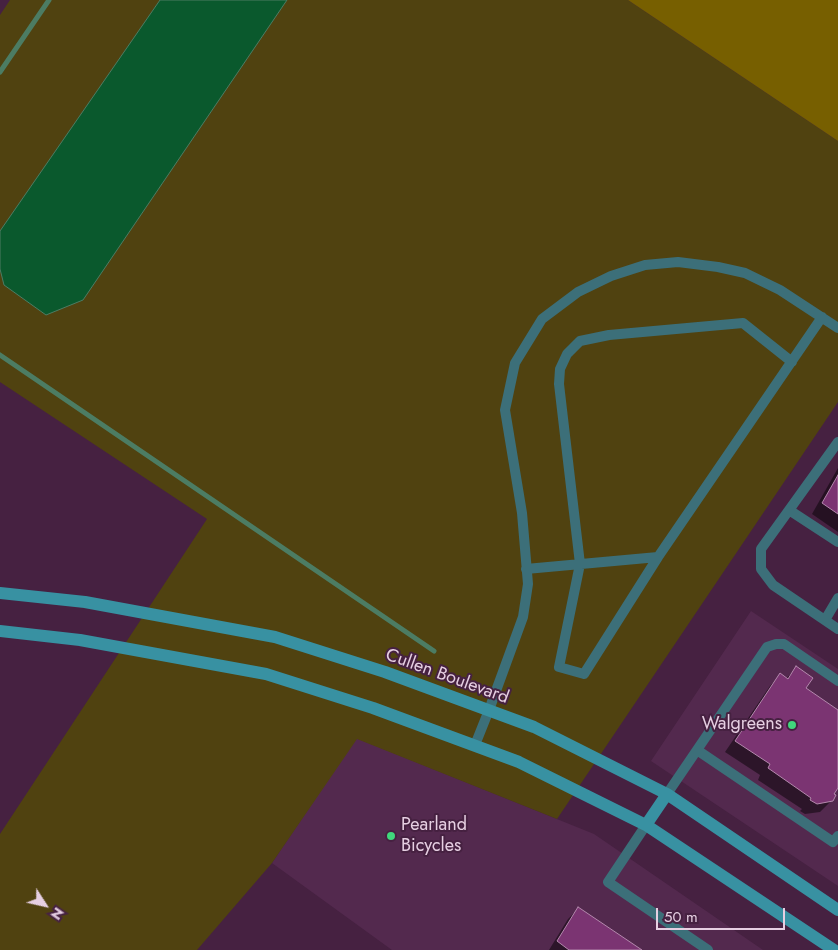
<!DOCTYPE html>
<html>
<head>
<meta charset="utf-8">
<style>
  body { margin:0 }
  #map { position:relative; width:838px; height:950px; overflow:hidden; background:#462141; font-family:Jost,sans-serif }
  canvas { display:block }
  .north { position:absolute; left:20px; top:880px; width:50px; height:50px; -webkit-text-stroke:4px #462141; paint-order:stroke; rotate:125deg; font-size:14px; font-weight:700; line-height:20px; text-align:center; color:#e6cfe2 }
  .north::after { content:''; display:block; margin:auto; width:18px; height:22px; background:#e6cfe2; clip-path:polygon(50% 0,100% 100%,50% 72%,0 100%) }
  .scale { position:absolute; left:656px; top:908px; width:129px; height:22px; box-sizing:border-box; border:2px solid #e6cfe2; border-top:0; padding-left:6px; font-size:15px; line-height:18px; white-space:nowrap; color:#e6cfe2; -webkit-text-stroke:4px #462141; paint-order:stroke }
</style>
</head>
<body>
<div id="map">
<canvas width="838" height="950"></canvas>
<div class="north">N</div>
<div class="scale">50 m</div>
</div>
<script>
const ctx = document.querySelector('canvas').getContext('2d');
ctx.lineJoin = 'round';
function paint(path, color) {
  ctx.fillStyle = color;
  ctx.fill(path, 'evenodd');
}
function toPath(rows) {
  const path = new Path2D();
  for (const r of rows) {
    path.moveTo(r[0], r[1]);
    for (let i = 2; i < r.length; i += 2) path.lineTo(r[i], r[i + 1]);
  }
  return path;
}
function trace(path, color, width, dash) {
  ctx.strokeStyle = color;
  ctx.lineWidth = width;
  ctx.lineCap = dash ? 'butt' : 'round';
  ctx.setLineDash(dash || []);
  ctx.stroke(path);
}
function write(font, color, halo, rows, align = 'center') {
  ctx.font = font + ' Jost,sans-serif';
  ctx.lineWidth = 4;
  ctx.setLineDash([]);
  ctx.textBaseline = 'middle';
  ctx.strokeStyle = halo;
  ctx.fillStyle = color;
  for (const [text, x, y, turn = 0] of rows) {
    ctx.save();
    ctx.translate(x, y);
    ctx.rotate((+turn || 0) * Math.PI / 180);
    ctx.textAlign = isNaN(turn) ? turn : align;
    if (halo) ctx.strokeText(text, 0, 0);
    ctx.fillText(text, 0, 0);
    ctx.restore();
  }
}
paint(toPath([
  [751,611,838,669,838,886,651,761],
  [356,738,594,834,763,950,392,950,272,863]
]), '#53294e');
paint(toPath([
  [10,0,628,0,838,141,838,402,557,819,357,739,272,863,197,950,0,950,0,834,207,519,0,382,0,15]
]), '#504210');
paint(toPath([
  [628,0,838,0,838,141]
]), '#775f00');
const water = toPath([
  [160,0,287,0,83,300,46,315,4,285,0,269,0,231,160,0]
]);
paint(water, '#0a592d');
trace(water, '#4c7c63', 1);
paint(toPath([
  [838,468,838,532,812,514],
  [796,668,804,689,838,711,838,786,833,794,832,800,820,812,805,814,800,811,802,809,758,780,760,775,725,752,770,686,780,675,786,679],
  [579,908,640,950,549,950,568,919]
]), '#0007');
trace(toPath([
  [0,72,49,0],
  [0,355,434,651]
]), '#4c7c63', 5);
const building = toPath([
  [838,475,838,514,822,503,838,475],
  [796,666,813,678,806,688,838,710,838,788,834,794,836,795,833,801,817,804,810,800,811,798,768,768,770,764,735,741,780,673,788,679,796,666],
  [578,907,642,950,569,950,557,941,578,907]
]);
paint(building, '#7b3472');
trace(building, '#b488ad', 1);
trace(toPath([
  [838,442,761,549,761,569,773,585,838,629],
  [789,510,838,542],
  [658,557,584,674,559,667,580,564,559,384,560,369,567,354,580,341,609,335,743,323,792,362],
  [526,569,658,557,822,317],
  [825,620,838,598],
  [475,745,489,710,523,617,528,584,522,513,505,410,515,363,542,319,578,292,611,276,645,265,678,262,718,267,745,273,780,290,838,328],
  [697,750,833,842,838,836],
  [667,794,767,647,776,644,784,644,838,681],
  [646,825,608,882,708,950]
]), '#3c6f79', 10);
trace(toPath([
  [0,593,85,602,275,637,385,672,534,727,667,794,838,910],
  [0,631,80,640,266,674,373,708,519,762,646,825,834,950],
  [646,825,667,794]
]), '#3891a2', 12);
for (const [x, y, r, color] of [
  [792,725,5,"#40d77c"],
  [391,836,5,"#40d77c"]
]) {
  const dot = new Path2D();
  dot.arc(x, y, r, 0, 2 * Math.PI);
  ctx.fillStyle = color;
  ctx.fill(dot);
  trace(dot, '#462141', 2);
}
write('18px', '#e6cfe2', '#462141', [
  ["Cullen Boulevard",447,677,20]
]);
write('18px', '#e6cfe2', '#462141', [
  ["Walgreens",782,725],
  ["Pearland",401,826,"left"],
  ["Bicycles",401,847,"left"]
], 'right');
</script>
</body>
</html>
